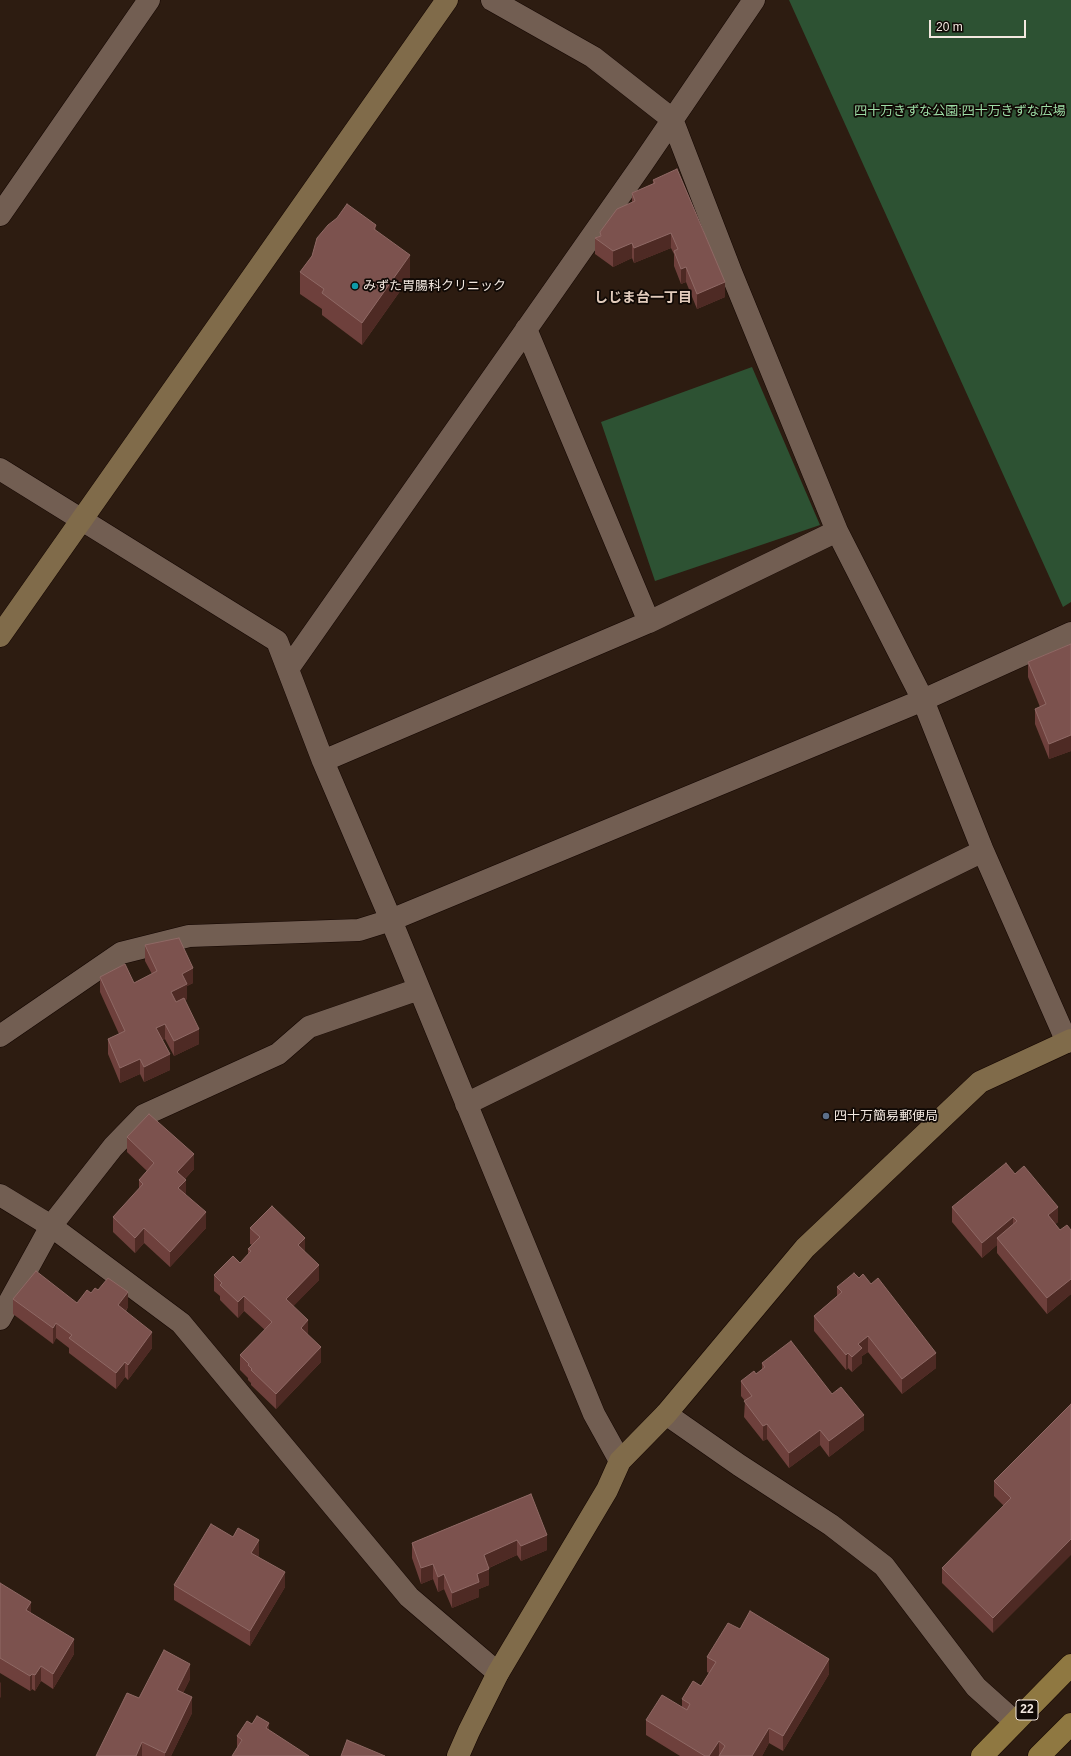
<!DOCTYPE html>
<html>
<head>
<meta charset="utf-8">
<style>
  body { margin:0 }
  #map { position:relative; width:1071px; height:1756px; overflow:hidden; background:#2d1c11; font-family:Arial,sans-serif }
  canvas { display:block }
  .scale { position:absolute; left:929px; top:20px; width:97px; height:18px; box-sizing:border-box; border:2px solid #f3e8e0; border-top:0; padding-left:5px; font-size:12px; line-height:14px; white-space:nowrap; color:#f3e8e0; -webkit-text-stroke:3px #100905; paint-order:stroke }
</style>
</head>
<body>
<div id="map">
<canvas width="1071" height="1756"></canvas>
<div class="scale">20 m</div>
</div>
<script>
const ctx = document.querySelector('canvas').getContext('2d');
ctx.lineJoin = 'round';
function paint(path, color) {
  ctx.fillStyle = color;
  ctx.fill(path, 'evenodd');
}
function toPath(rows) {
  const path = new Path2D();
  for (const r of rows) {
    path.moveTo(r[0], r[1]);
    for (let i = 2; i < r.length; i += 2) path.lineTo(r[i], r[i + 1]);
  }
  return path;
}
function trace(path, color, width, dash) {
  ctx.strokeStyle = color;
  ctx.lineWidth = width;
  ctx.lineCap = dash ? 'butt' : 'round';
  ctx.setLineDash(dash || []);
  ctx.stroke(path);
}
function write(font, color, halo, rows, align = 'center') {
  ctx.font = font + ' Arial,"Noto Sans JP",sans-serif';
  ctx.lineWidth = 3.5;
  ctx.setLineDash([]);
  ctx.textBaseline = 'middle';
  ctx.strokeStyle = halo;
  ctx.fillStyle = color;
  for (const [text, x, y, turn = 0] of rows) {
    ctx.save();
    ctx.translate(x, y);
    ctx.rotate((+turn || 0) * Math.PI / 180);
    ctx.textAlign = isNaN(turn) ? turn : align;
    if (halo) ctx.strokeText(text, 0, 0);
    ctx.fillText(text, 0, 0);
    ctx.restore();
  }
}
paint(toPath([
  [789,0,1071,0,1071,602,1063,607],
  [752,367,820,525,655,581,601,422]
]), '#2d5233');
const street = toPath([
  [492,0,593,57,672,119,731,272,837,531,923,700,983,851,1067,1042],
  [0,215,149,0],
  [526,329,649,622],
  [0,469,277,641,323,761,391,920,594,1414,620,1461],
  [288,669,643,163,754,0],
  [323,761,649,622,837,531],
  [0,1036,121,953,189,936,359,930,391,920,923,700,1071,633],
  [466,1104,983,851],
  [0,1195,51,1226,181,1323,409,1597,498,1673],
  [0,1319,51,1226,113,1147,144,1115,278,1054,309,1027,419,989],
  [666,1414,739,1465,831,1525,884,1566,976,1687,1015,1722]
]);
const secondary = toPath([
  [0,636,447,0],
  [458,1756,469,1731,498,1673,607,1490,620,1461,666,1414,805,1248,980,1082,1071,1040]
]);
const primary = toPath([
  [982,1756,1071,1665],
  [1039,1756,1071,1724]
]);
trace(street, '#140601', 23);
trace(secondary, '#140601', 23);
trace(primary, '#140601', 23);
trace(street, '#725e52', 22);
trace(secondary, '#806b4a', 22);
trace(primary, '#8f7841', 22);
paint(toPath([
  [653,180,725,297,697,309,686,282,681,284,674,266,674,254,671,248,634,263,632,258,613,267,595,254,595,238,600,236,600,232,632,203,632,193,653,184],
  [376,231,410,277,362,345,322,315,322,309,300,294,300,272,312,256],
  [1071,644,1071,751,1049,759,1035,724,1035,709,1040,707,1028,677,1028,662],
  [145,945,193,983,187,986,187,999,185,1000,199,1044,174,1056,165,1039,162,1040,170,1070,144,1082,140,1074,120,1083,108,1054,108,1039,119,1034,100,992,100,977,134,983,152,974,145,961],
  [127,1137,194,1169,185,1179,186,1195,206,1228,170,1267,144,1243,135,1253,113,1232,113,1217,139,1189,139,1180,147,1171,127,1152],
  [952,1207,1058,1222,1055,1224,1060,1230,1071,1230,1071,1294,1047,1314,997,1253,997,1245,982,1258,952,1222],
  [250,1228,305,1252,319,1280,293,1306,308,1335,321,1362,276,1409,251,1385,251,1383,248,1380,248,1378,240,1370,240,1355,265,1330,244,1311,238,1318,220,1300,220,1296,214,1291,214,1275,240,1263,248,1254,248,1249,252,1245,250,1244],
  [859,1278,936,1368,902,1394,868,1352,862,1356,862,1363,852,1372,848,1368,846,1370,814,1331,814,1316,837,1296,837,1287],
  [91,1293,128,1307,126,1311,152,1348,128,1380,125,1377,116,1389,69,1353,69,1348,56,1338,53,1344,13,1314,13,1299,77,1303],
  [762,1363,832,1394,864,1430,829,1457,820,1445,789,1468,767,1439,763,1441,744,1417,745,1401,741,1396,741,1381,756,1374,762,1370],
  [1071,1404,993,1633,942,1583,942,1568,1004,1506,994,1496,994,1481],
  [531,1494,547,1550,521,1561,517,1555,489,1568,489,1585,479,1589,479,1597,452,1608,444,1589,438,1592,433,1579,421,1584,412,1558,412,1543],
  [259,1555,258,1556,285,1587,250,1646,174,1600,174,1585],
  [0,1583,74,1654,53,1689,41,1681,35,1691,32,1689,30,1691,0,1673],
  [740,1629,829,1674,783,1751,769,1743,762,1756,680,1756,646,1735,646,1720,682,1707,682,1699,701,1686,709,1673,707,1672,707,1657],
  [190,1679,183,1693,192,1713,171,1756,96,1756,139,1698],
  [252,1724,237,1748,237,1736]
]), '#6e403c');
paint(toPath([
  [376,225,376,247,374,229],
  [671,233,671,248,634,263,634,248],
  [632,243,632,258,613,267,613,251],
  [410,255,410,277,362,345,362,323],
  [686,267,686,282,681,284,681,269],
  [725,282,725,297,697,309,697,294],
  [1071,735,1071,751,1049,759,1049,744],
  [193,968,193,983,187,986,187,999,171,1007,171,992,182,974],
  [165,1024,165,1039,156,1043,156,1028],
  [199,1029,199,1044,174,1056,174,1041],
  [170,1054,170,1070,144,1082,144,1067],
  [140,1059,140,1074,120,1083,120,1068],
  [194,1154,194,1169,177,1187,177,1172],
  [186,1180,186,1195,178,1188],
  [1058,1207,1058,1222,1048,1230,1048,1215],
  [206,1212,206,1228,170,1267,170,1252],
  [1013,1217,1013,1232,997,1238,997,1245,982,1258,982,1243],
  [144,1228,144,1243,135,1253,135,1238],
  [305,1238,305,1253,298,1245],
  [319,1265,319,1280,286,1314,286,1299],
  [1071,1279,1071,1294,1047,1314,1047,1298],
  [128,1292,128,1307,118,1320,118,1305],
  [244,1296,244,1311,238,1318,238,1302],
  [308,1320,308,1336,301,1328],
  [56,1323,56,1338,53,1344,53,1328],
  [152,1332,152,1348,128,1380,128,1365],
  [868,1336,868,1352,862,1356,862,1363,852,1372,852,1357,858,1344],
  [321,1347,321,1362,276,1409,276,1394],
  [848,1353,848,1368,846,1370,846,1355],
  [936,1353,936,1368,902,1394,902,1379],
  [125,1362,125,1377,116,1389,116,1373],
  [864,1415,864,1430,829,1457,829,1441],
  [767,1424,767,1439,763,1441,763,1426],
  [820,1430,820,1445,789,1468,789,1453],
  [547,1535,547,1550,521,1561,521,1546],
  [1071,1539,1071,1555,993,1633,993,1618],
  [259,1540,259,1555,251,1568,251,1553],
  [517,1540,517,1555,484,1570,484,1555],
  [433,1564,433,1579,421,1584,421,1568],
  [489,1569,489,1585,479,1589,479,1597,452,1608,452,1593,477,1574],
  [285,1572,285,1587,250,1646,250,1631],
  [444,1574,444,1589,438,1592,438,1577],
  [31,1602,31,1617,26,1610],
  [74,1639,74,1654,53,1689,53,1674],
  [829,1659,829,1674,783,1751,783,1736],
  [190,1664,190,1679,177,1705,177,1690],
  [41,1666,41,1681,35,1691,35,1675],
  [32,1674,32,1689,30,1691,30,1676],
  [1,1682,1,1697,0,1698,0,1683],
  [192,1697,192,1713,171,1756,165,1756,165,1753],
  [269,1723,269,1738,266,1728],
  [769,1728,769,1743,762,1756,752,1756],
  [719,1741,719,1756,709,1756],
  [142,1742,142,1756,136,1756]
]), '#4e2a24');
const building = toPath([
  [677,169,725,282,697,294,686,267,681,269,674,251,678,249,671,233,634,248,632,243,613,251,595,238,601,236,600,232,617,209,635,201,632,193,655,183,653,180,677,169],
  [347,204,376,225,374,229,410,255,362,323,322,293,324,289,300,272,312,256,317,238,328,225,337,218,347,204],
  [1071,644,1071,735,1049,744,1035,709,1046,704,1028,662,1071,644],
  [179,938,193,968,182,974,187,984,171,992,176,1002,184,998,199,1029,174,1041,165,1024,156,1028,170,1054,144,1067,140,1059,120,1068,108,1039,125,1031,100,977,125,964,134,983,157,971,145,945,179,938],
  [149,1114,194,1154,177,1172,186,1180,178,1188,206,1212,170,1252,144,1228,135,1238,113,1217,143,1184,139,1180,154,1163,127,1137,149,1114],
  [1006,1163,1015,1174,1024,1166,1058,1207,1048,1215,1060,1230,1067,1225,1071,1230,1071,1279,1047,1298,997,1238,1017,1221,1013,1217,982,1243,952,1207,1006,1163],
  [272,1206,305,1238,298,1245,319,1265,286,1299,308,1320,301,1328,321,1347,276,1394,251,1370,252,1369,248,1365,249,1364,240,1355,272,1322,244,1296,238,1302,220,1285,222,1283,214,1275,233,1256,240,1263,251,1251,248,1249,260,1237,250,1228,272,1206],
  [36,1271,77,1303,87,1290,91,1293,95,1288,98,1290,108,1278,128,1292,118,1305,152,1332,128,1365,125,1362,116,1373,69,1338,72,1335,56,1323,53,1328,13,1299,36,1271],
  [854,1273,859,1278,863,1274,871,1284,878,1278,936,1353,902,1379,868,1336,858,1344,862,1348,852,1357,848,1353,846,1355,814,1316,842,1292,837,1287,854,1273],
  [791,1341,832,1394,841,1387,864,1415,829,1441,820,1430,789,1453,767,1424,763,1426,744,1401,752,1396,741,1381,754,1371,756,1374,765,1367,762,1363,791,1341],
  [1071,1404,1071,1539,993,1618,942,1568,1011,1498,994,1481,1071,1404],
  [531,1494,547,1535,521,1546,517,1540,484,1555,489,1569,477,1574,479,1582,452,1593,444,1574,438,1577,433,1564,421,1568,412,1543,531,1494],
  [211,1524,233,1537,238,1528,259,1540,251,1553,285,1572,250,1631,174,1585,211,1524],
  [0,1583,31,1602,26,1610,74,1639,53,1674,41,1666,35,1675,32,1674,30,1676,0,1658,0,1583],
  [750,1611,829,1659,783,1736,769,1728,752,1756,719,1756,725,1746,719,1741,709,1756,705,1756,646,1720,662,1695,687,1710,690,1704,682,1699,693,1681,701,1686,716,1662,707,1657,728,1623,740,1629,750,1611],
  [164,1650,190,1664,177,1690,192,1697,165,1753,142,1742,136,1756,96,1756,127,1693,139,1698,164,1650],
  [257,1716,269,1723,266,1728,309,1756,232,1756,242,1740,237,1736,247,1721,252,1724,257,1716],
  [347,1740,385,1756,341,1756,347,1740]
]);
paint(building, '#7c524e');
trace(building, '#8f6965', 1);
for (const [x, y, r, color] of [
  [355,286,4,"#0f9aa8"],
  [826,1116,4,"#5c6f8a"]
]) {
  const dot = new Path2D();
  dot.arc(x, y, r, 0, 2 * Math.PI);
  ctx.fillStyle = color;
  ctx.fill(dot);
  trace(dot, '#100905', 1.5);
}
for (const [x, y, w] of [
  [1027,1710,22]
]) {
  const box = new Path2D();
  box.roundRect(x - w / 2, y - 10, w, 20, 3);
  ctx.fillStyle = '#100905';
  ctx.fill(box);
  trace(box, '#f3e8e0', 1);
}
write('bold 12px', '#f3e8e0', null, [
  ["22",1027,1710]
]);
write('13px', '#9ddea6', '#100905', [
  ["四十万きずな公園;四十万きずな広場",960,111]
]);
write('13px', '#f3e8e0', '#100905', [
  ["みずた胃腸科クリニック",363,286],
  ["四十万簡易郵便局",834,1116]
], 'left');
write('bold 14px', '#e1cbbc', '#100905', [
  ["しじま台一丁目",643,298]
]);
</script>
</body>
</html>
